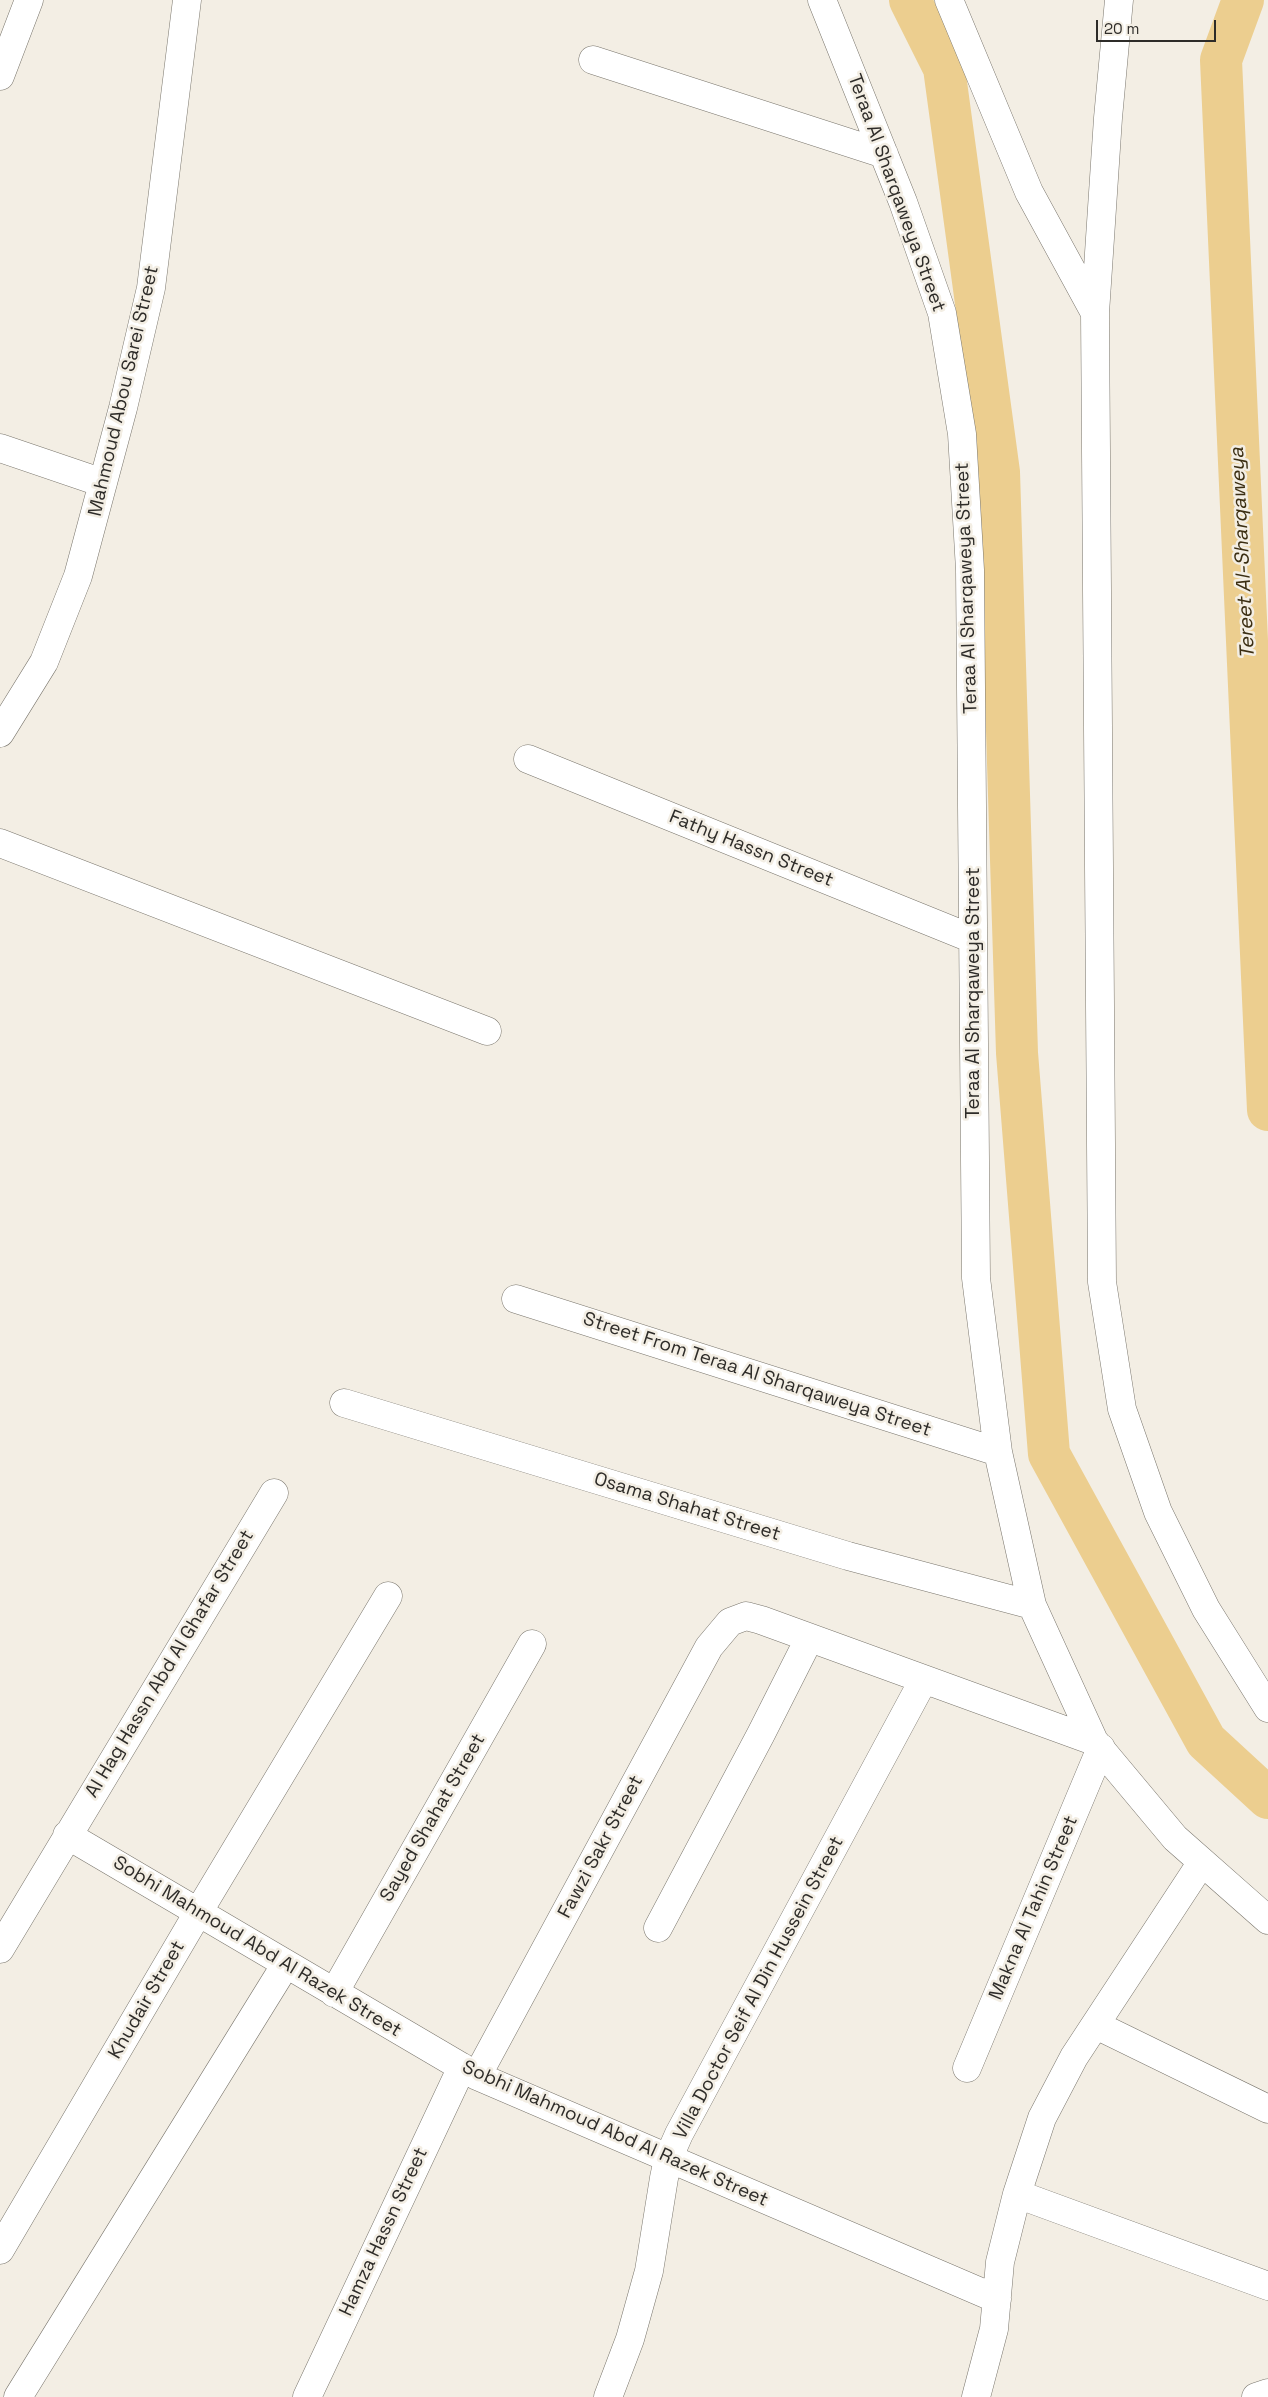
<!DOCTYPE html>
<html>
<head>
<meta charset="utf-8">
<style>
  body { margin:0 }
  #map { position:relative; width:1268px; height:2397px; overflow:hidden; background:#f3eee4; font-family:"Space Grotesk",sans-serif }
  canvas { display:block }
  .scale { position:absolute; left:1096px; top:20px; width:120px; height:22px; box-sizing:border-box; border:2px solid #2e2c29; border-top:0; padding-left:6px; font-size:15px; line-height:18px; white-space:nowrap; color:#2e2c29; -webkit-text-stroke:4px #f3eee4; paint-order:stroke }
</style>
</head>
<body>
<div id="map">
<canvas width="1268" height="2397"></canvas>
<div class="scale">20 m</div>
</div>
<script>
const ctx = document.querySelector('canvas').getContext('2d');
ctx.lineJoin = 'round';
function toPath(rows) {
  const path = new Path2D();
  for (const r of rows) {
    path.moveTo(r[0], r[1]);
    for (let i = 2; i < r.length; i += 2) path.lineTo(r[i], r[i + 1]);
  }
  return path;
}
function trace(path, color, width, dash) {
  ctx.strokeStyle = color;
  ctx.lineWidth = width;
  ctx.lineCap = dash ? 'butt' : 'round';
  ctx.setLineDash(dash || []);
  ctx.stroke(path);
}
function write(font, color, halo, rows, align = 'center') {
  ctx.font = font + ' "Space Grotesk",sans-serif';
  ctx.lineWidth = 5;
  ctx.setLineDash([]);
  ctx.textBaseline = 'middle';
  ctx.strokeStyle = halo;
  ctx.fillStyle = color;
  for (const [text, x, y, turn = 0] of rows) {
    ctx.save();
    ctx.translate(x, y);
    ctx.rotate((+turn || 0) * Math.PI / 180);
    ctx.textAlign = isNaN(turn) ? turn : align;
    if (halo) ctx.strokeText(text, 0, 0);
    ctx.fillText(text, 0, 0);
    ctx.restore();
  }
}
trace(toPath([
  [910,0,944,68,999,472,1017,1053,1049,1454,1206,1741,1268,1798],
  [1243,0,1221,60,1268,1110]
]), '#ecce8f', 42);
const street = toPath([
  [822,0,903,202,942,313,962,434,970,570,976,1278,998,1452,1032,1605,1094,1741,1175,1838,1268,1920],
  [949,0,1029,192,1095,313,1102,1282,1122,1409,1158,1512,1206,1609,1268,1708],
  [593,60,884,154],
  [0,76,29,0],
  [1095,313,1108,118,1119,0],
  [0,448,103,483],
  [0,733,44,662,78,576,123,408,151,288,187,0],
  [528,759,973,939],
  [0,843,487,1031],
  [516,1299,998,1452],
  [344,1403,848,1556,1032,1605],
  [67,1835,477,2076,997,2299],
  [658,1928,761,1734,809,1639],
  [0,1949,274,1493],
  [334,1993,532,1644],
  [1096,2025,1268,2109],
  [967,2068,1101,1748],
  [477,2076,709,1647,730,1622,746,1616,761,1620,1094,1741],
  [1017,2194,1268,2286],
  [0,2250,199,1911,388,1596],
  [18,2397,286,1964],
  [307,2397,462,2067],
  [608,2397,630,2339,649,2271,664,2178,668,2159,679,2134,924,1679],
  [976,2397,994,2329,1000,2262,1017,2194,1042,2118,1074,2057,1202,1862],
  [1256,2397,1268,2393]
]);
trace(street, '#7a766d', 29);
trace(street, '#fff', 28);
write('19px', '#2e2c29', '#f3eee4', [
  ["Teraa Al Sharqaweya Street",896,193,70],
  ["Mahmoud Abou Sarei Street",124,391,-77],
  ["Teraa Al Sharqaweya Street",967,588,-92],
  ["Fathy Hassn Street",751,849,22],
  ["Teraa Al Sharqaweya Street",974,993,-90],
  ["Street From Teraa Al Sharqaweya Street",757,1375,18],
  ["Osama Shahat Street",687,1507,17],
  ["Al Hag Hassn Abd Al Ghafar Street",170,1664,-59],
  ["Sayed Shahat Street",433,1818,-60],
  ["Fawzi Sakr Street",601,1847,-62],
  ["Makna Al Tahin Street",1034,1908,-67],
  ["Sobhi Mahmoud Abd Al Razek Street",257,1947,31],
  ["Villa Doctor Seif Al Din Hussein Street",759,1988,-62],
  ["Khudair Street",147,2000,-60],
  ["Sobhi Mahmoud Abd Al Razek Street",615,2134,24],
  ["Hamza Hassn Street",384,2232,-65]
]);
write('italic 20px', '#3b2e12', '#f3eee4', [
  ["Tereet Al-Sharqaweya",1243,553,-93]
]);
</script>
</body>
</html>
